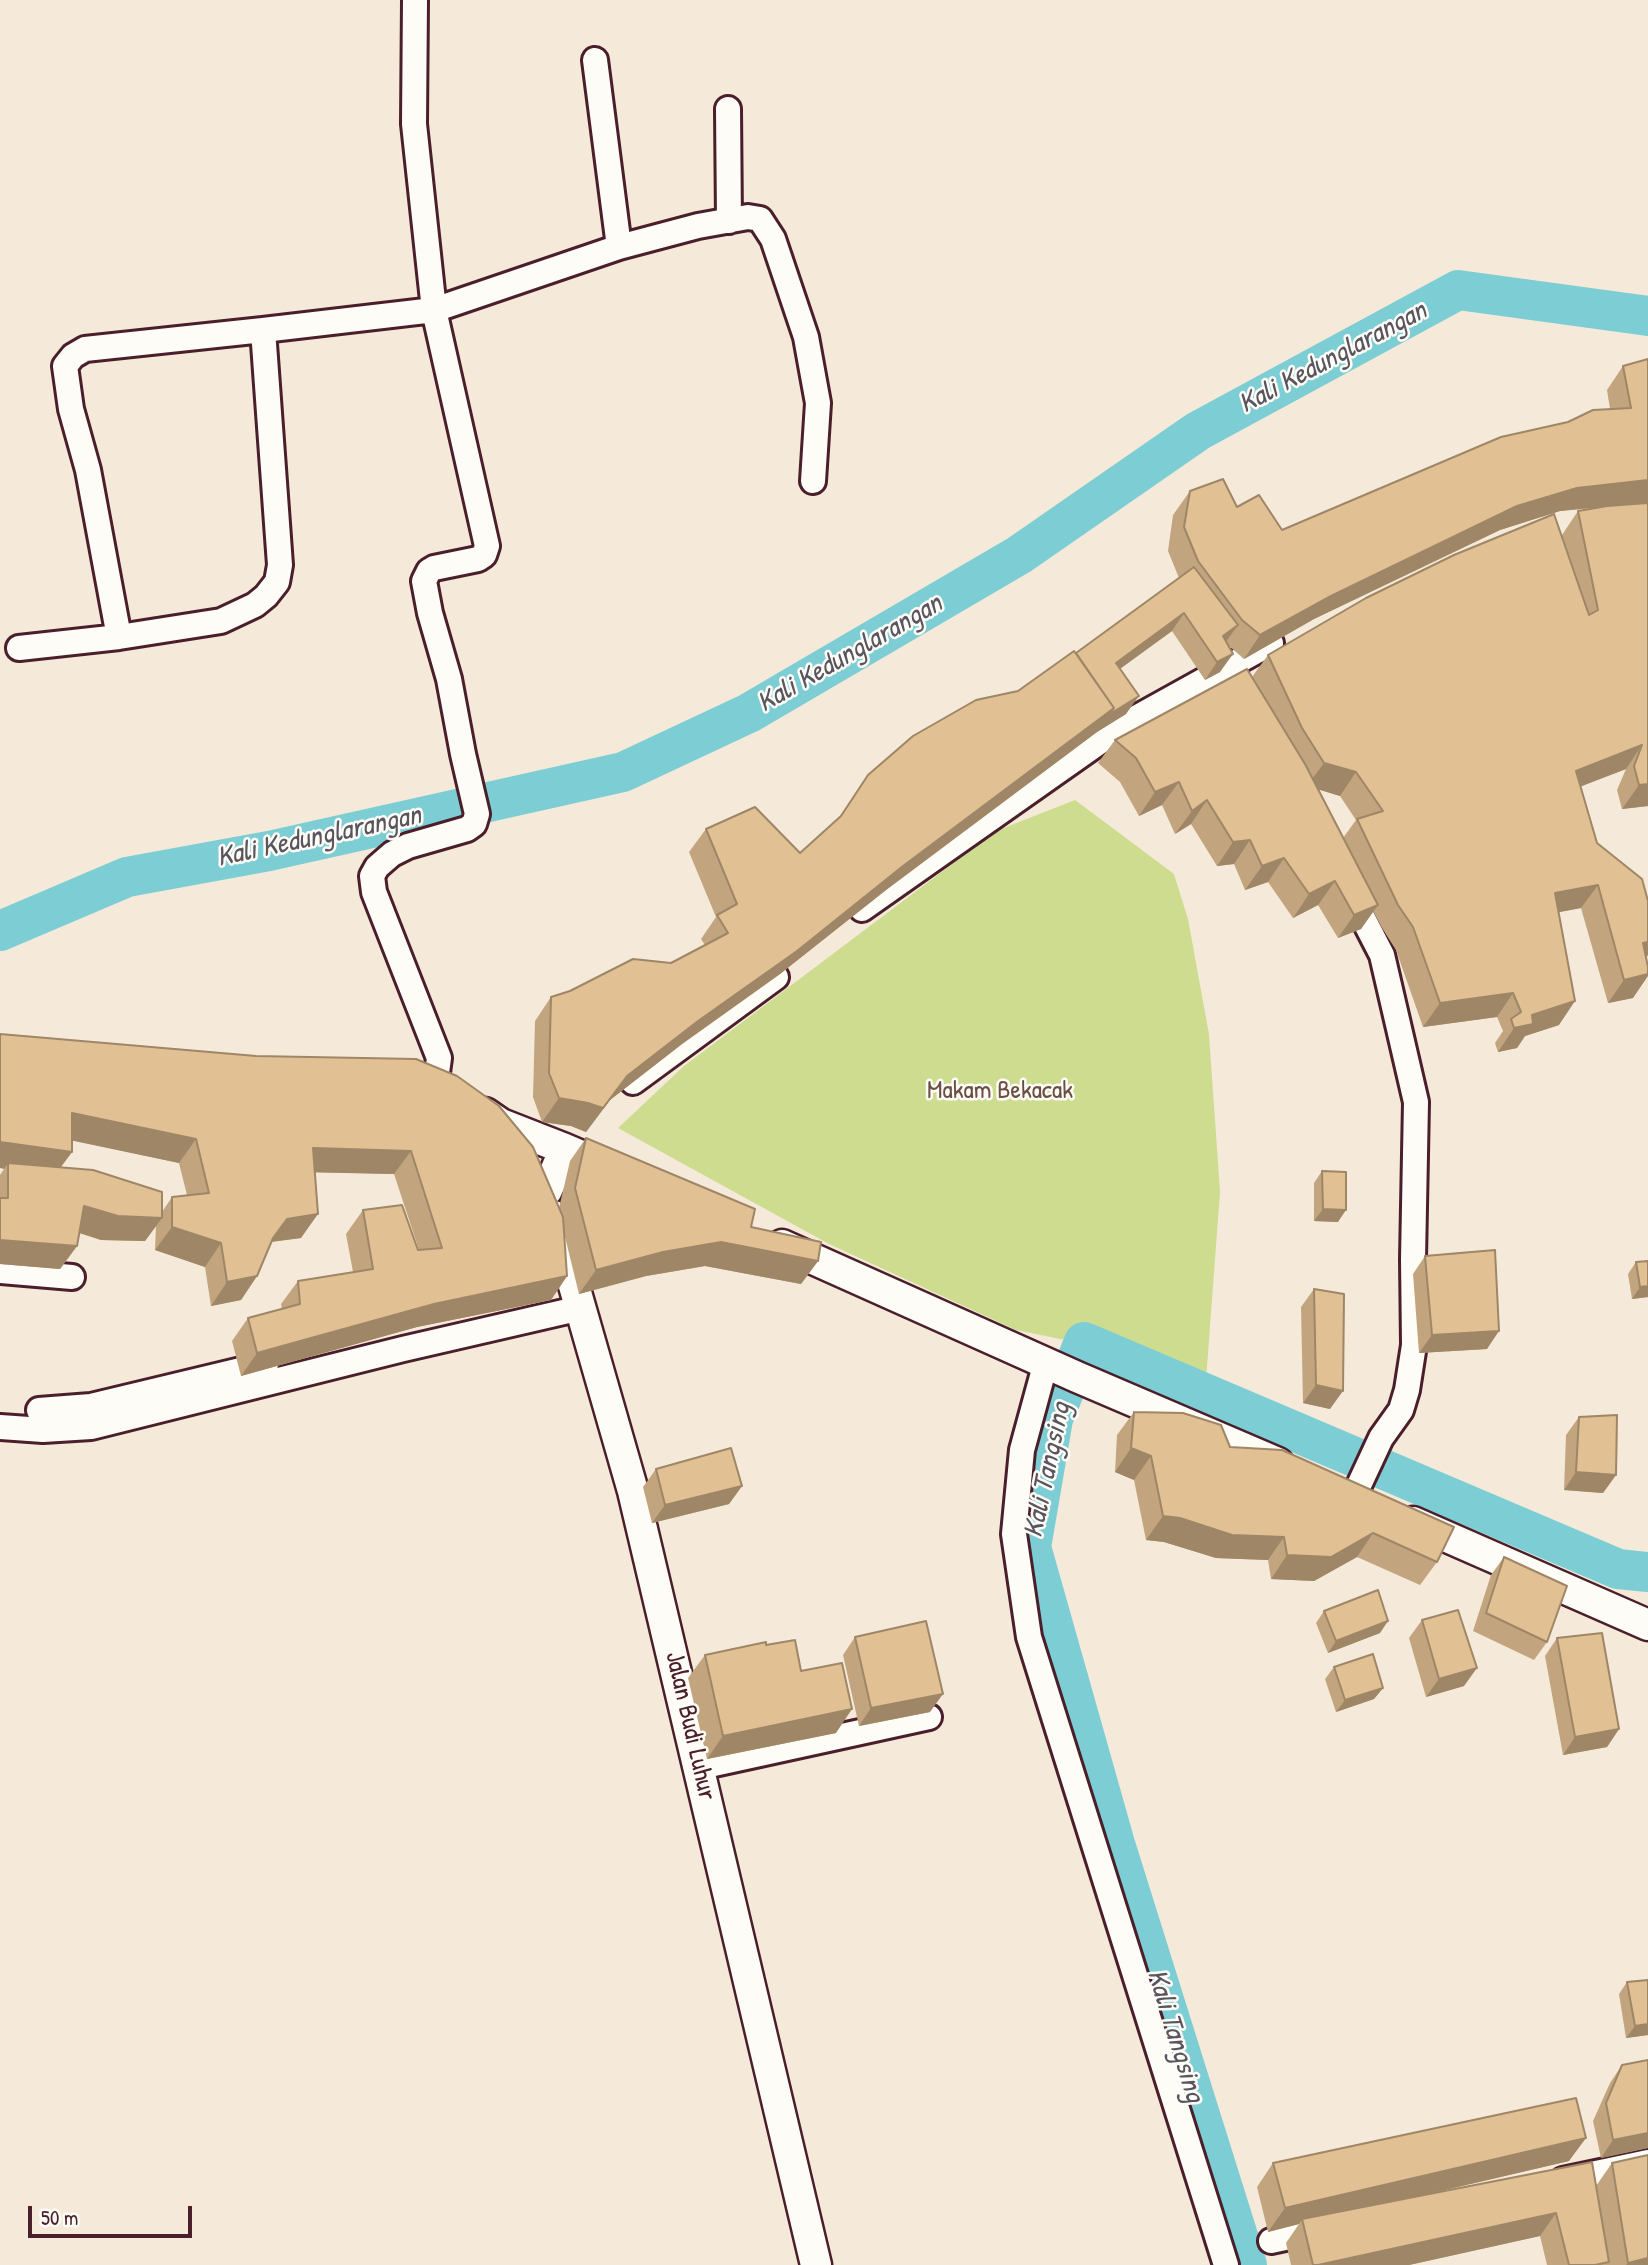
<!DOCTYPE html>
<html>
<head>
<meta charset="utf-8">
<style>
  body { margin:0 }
  #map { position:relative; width:1648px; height:2265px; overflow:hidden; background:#f5ead9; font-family:"Patrick Hand",sans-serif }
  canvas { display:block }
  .scale { position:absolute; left:28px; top:2206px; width:164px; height:32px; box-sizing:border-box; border:4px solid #4a1f2b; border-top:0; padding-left:9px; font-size:21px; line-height:24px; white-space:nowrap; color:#4a1f2b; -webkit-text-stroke:5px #fdfcf7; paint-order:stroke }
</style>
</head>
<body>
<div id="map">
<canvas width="1648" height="2265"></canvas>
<div class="scale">50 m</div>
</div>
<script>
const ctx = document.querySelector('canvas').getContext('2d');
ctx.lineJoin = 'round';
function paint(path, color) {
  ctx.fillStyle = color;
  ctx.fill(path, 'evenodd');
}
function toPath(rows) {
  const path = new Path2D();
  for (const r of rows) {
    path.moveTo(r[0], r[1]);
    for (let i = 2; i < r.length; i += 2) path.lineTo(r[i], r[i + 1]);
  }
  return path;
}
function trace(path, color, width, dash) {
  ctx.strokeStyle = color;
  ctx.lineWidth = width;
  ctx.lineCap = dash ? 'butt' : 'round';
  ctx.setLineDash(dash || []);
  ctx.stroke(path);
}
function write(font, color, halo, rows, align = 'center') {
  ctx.font = font + ' "Patrick Hand",sans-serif';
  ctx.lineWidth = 5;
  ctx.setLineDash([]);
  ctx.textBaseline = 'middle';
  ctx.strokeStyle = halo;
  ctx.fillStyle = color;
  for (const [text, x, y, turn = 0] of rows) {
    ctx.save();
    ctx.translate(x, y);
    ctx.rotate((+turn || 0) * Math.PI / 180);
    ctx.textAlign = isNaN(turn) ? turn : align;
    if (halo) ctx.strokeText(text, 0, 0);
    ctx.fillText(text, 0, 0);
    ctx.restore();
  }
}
paint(toPath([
  [1075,800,1174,874,1188,919,1209,1034,1220,1192,1205,1394,1090,1345,1016,1330,829,1244,618,1128,684,1066,996,831]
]), '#cedc90');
trace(toPath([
  [0,931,127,877,269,851,623,772,749,713,1019,555,1198,431,1458,290,1648,316],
  [1247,2265,1115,1844,1031,1547,1053,1419,1084,1342,1618,1569,1648,1572]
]), '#7dced4', 40);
const minor = toPath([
  [595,60,619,247],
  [728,109,729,221],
  [119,637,88,470,71,409,65,366,73,356,85,349,263,330],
  [19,648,119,637,221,621,255,605,266,596,277,582,280,565,263,330,434,310,414,124,415,0],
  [1350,893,1382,955,1416,1102,1413,1259,1414,1345,1407,1390,1401,1410,1381,1438,1354,1496],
  [862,909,1125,724,1271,643],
  [436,1080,439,1058,374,892,372,876,377,867,392,854,408,846,467,829,474,824,477,814,463,754,449,679,430,613,424,581,429,571,434,568,478,559,484,555,487,546,434,310,619,247,698,226,748,217,760,219,773,239,806,337,818,403,813,481],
  [633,1082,776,977],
  [0,1271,72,1277],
  [1046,1362,1022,1450,1014,1534,1029,1637,1226,2265],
  [39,1410,91,1406,266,1364],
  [0,1427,43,1430,91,1427,403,1349,581,1308],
  [700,1767,929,1717],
  [1563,2180,1648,2162],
  [1271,2241,1322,2230]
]);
const tertiary = toPath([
  [485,1113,501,1124,565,1149,612,1169],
  [547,1190,565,1149],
  [554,1216,633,1491,816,2265],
  [782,1245,1077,1377,1278,1463],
  [1413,1522,1648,1625]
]);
trace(minor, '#4a1f2b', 30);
trace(tertiary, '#4a1f2b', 35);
trace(minor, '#fdfcf7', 24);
trace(tertiary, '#fdfcf7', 30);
paint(toPath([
  [1648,359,1648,806,1622,809,1617,790,1626,769,1580,786,1597,843,1646,958,1633,998,1608,1003,1581,908,1559,912,1559,1025,1525,1036,1517,1048,1498,1052,1495,1043,1503,1031,1497,1017,1423,1027,1396,950,1382,928,1373,911,1361,929,1338,938,1318,905,1293,918,1268,882,1245,890,1234,864,1217,866,1191,824,1175,834,1162,805,1139,816,1120,782,1098,763,1115,740,1252,677,1268,655,1562,535,1578,511,1603,507,1560,511,1500,530,1314,619,1244,659,1229,646,1220,672,1205,680,1172,631,1120,669,1126,714,1097,732,886,890,780,974,682,1044,610,1100,586,1132,571,1126,542,1122,533,1097,535,1021,551,997,671,963,705,945,701,939,716,917,689,852,706,829,800,853,838,819,868,775,1018,691,1076,653,1179,578,1168,551,1173,515,1190,491,1237,507,1282,530,1568,422,1610,409,1607,390,1623,366],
  [1318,789,1340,796,1356,820,1343,838],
  [0,1034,256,1056,559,1208,570,1161,586,1138,751,1227,818,1261,801,1284,705,1266,646,1276,579,1294,564,1233,567,1276,551,1300,417,1327,241,1376,232,1341,248,1318,282,1309,281,1304,298,1281,353,1272,346,1234,363,1210,419,1250,394,1174,314,1172,301,1238,271,1242,257,1276,241,1300,211,1306,205,1267,155,1250,156,1226,145,1241,101,1240,79,1233,77,1246,60,1269,0,1264,0,1175,4,1169],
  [72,1140,179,1163,187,1195,172,1197,162,1212,60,1168,72,1152],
  [1322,1171,1338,1222,1314,1221,1314,1183],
  [1425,1256,1487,1349,1419,1353,1413,1274],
  [1648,1261,1648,1297,1632,1299,1628,1274,1636,1262],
  [1314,1289,1330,1409,1303,1403,1301,1307],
  [1134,1412,1230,1447,1437,1562,1420,1585,1357,1557,1314,1581,1271,1579,1268,1560,1216,1558,1164,1542,1146,1540,1134,1480,1115,1472,1117,1435],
  [1579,1417,1616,1475,1603,1493,1564,1490,1566,1435],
  [656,1469,742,1486,729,1504,652,1523,643,1487],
  [1504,1557,1547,1642,1534,1660,1473,1631,1491,1575],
  [1324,1611,1380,1633,1328,1653,1316,1623],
  [1422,1620,1464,1686,1426,1697,1409,1638],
  [855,1637,930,1712,859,1726,843,1655],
  [1557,1638,1619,1729,1607,1747,1563,1755,1545,1656],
  [766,1645,801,1671,836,1733,707,1759,688,1678,705,1655],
  [1334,1667,1383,1688,1374,1699,1336,1712,1325,1679],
  [1627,1982,1648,2035,1626,2038,1619,1994],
  [1648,2060,1648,2148,1601,2158,1593,2121,1610,2083,1622,2065],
  [1569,2161,1420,2196,1596,2186,1612,2163,1648,2265,1547,2265,1540,2236,1409,2265,1291,2265,1286,2243,1299,2224,1268,2232,1257,2187,1273,2163]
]), '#c2a57e');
paint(toPath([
  [1648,480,1648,503,1640,503,1560,511,1500,530,1314,619,1244,659,1260,635,1331,596,1517,506,1577,488],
  [1184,613,1172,631,1103,681,1116,663],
  [1238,625,1225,643,1223,636],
  [1233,654,1220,672,1205,680,1217,662],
  [1139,696,1126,714,1097,732,886,890,780,974,682,1044,610,1100,586,1132,571,1126,542,1122,559,1098,627,1076,698,1021,1114,708],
  [1642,745,1626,769,1559,795,1576,771],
  [1324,763,1356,772,1340,796,1307,786],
  [1179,782,1162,805,1139,816,1155,792],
  [1648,784,1648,806,1622,809,1639,785],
  [1207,800,1191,824,1175,834,1192,811],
  [1250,840,1234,864,1217,866,1233,842],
  [1284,858,1268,882,1245,890,1262,866],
  [1335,881,1318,905,1293,918,1309,894],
  [1598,885,1581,908,1539,916,1555,893],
  [1378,905,1361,929,1338,938,1354,915],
  [1648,942,1648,955,1642,964,1643,943],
  [1648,974,1648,976,1633,998,1608,1003,1624,980],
  [1513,993,1497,1017,1423,1027,1440,1003],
  [1575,1001,1559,1025,1525,1036,1517,1048,1498,1052,1514,1028,1532,1015],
  [72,1113,196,1139,179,1163,55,1137],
  [0,1142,72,1152,55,1175,8,1163,4,1169,0,1168],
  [313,1148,411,1151,394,1174,296,1172],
  [84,1206,162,1218,145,1241,101,1240,68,1229],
  [1323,1209,1346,1210,1338,1222,1314,1221],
  [318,1214,301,1238,270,1242,287,1219],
  [172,1227,221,1243,205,1267,155,1250],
  [0,1240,77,1246,60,1269,0,1264],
  [721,1242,818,1261,801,1284,705,1266,646,1276,579,1294,596,1270,663,1252],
  [257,1276,241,1300,211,1306,227,1282],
  [567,1276,551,1300,417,1327,241,1376,257,1353,434,1304],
  [1648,1286,1648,1297,1632,1299,1640,1287],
  [1499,1331,1487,1349,1419,1353,1432,1335],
  [1316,1385,1343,1391,1330,1409,1303,1403],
  [1131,1448,1151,1456,1134,1480,1115,1472],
  [1576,1472,1616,1475,1603,1493,1564,1490],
  [742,1486,729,1504,652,1523,665,1505],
  [1163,1516,1180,1518,1284,1537,1268,1560,1216,1558,1164,1542,1146,1540],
  [1373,1533,1357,1557,1314,1581,1271,1579,1287,1555],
  [1388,1621,1380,1633,1328,1653,1336,1641],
  [1477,1668,1464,1686,1426,1697,1439,1679],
  [1383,1688,1374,1699,1336,1712,1345,1700],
  [943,1694,930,1712,859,1726,871,1708],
  [852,1709,836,1733,707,1759,723,1736],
  [1619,1729,1607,1747,1563,1755,1575,1737],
  [1648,2024,1648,2035,1626,2038,1635,2026],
  [1648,2133,1648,2148,1601,2158,1613,2140],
  [1586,2138,1569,2161,1303,2223,1302,2219,1299,2224,1268,2232,1285,2208],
  [1556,2213,1540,2236,1409,2265,1318,2265],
  [1648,2258,1648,2265,1626,2265,1628,2263]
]), '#9e8667');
const building = toPath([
  [1648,359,1648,480,1577,488,1517,506,1331,596,1260,635,1242,620,1198,561,1184,527,1190,491,1223,479,1237,507,1259,495,1282,530,1501,437,1568,422,1593,410,1631,408,1623,366,1648,359],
  [1648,503,1648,784,1639,785,1634,766,1642,745,1576,771,1597,843,1642,879,1648,901,1648,942,1643,943,1648,967,1648,974,1624,980,1598,885,1555,893,1575,1001,1532,1015,1533,1024,1514,1028,1511,1019,1521,1012,1513,993,1440,1003,1413,927,1398,905,1357,819,1383,811,1356,772,1324,763,1302,728,1268,655,1366,598,1454,555,1554,514,1589,615,1598,610,1578,511,1607,506,1648,503],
  [1194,567,1238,625,1223,636,1233,654,1217,662,1184,613,1116,663,1139,696,1110,714,1114,708,1076,653,1194,567],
  [1074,651,1114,708,903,866,797,951,698,1021,627,1076,603,1108,588,1103,559,1098,549,1073,551,997,570,991,633,959,671,963,728,933,717,915,737,904,706,829,755,807,800,853,841,816,868,775,913,736,976,700,1018,691,1074,651],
  [1247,669,1305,764,1378,905,1354,915,1335,881,1309,894,1284,858,1262,866,1250,840,1233,842,1207,800,1192,811,1179,782,1155,792,1136,758,1115,740,1247,669],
  [0,1034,256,1056,416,1059,457,1076,499,1106,533,1147,563,1217,567,1276,434,1304,257,1353,248,1318,300,1304,298,1281,373,1269,363,1210,402,1205,418,1250,442,1248,411,1151,313,1148,318,1214,287,1219,273,1238,257,1276,227,1282,221,1243,172,1227,172,1197,209,1193,196,1139,72,1113,72,1152,0,1142,0,1034],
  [586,1138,755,1209,751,1227,821,1242,818,1261,721,1242,663,1252,596,1270,575,1188,586,1138],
  [8,1163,93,1170,162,1192,162,1218,118,1216,84,1206,77,1246,0,1240,0,1198,8,1198,8,1163],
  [1322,1171,1346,1172,1346,1210,1323,1209,1322,1171],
  [1495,1250,1499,1331,1432,1335,1425,1256,1495,1250],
  [1648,1261,1648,1286,1640,1287,1636,1262,1648,1261],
  [1314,1289,1344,1294,1343,1391,1316,1385,1314,1289],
  [1134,1412,1183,1413,1221,1425,1230,1447,1282,1450,1454,1527,1437,1562,1373,1533,1331,1557,1287,1555,1284,1537,1232,1535,1180,1518,1163,1516,1151,1456,1131,1448,1134,1412],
  [1617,1415,1616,1475,1576,1472,1579,1417,1617,1415],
  [731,1448,742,1486,665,1505,656,1469,731,1448],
  [1504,1557,1567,1586,1547,1642,1486,1613,1504,1557],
  [1378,1590,1388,1621,1336,1641,1324,1611,1378,1590],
  [1458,1610,1477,1668,1439,1679,1422,1620,1458,1610],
  [926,1621,943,1694,871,1708,855,1637,926,1621],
  [1602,1633,1619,1729,1575,1737,1557,1638,1602,1633],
  [795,1640,801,1671,842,1663,852,1709,723,1736,705,1655,766,1642,766,1645,795,1640],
  [1373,1654,1383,1688,1345,1700,1334,1667,1373,1654],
  [1648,1980,1648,2024,1635,2026,1627,1982,1648,1980],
  [1648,2060,1648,2133,1613,2140,1606,2103,1622,2065,1648,2060],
  [1576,2098,1586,2138,1285,2208,1273,2163,1576,2098],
  [1648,2155,1648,2258,1628,2263,1612,2163,1648,2155],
  [1592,2162,1609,2262,1595,2265,1569,2265,1556,2213,1318,2265,1313,2265,1302,2219,1592,2162]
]);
paint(building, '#e1c093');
trace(building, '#9e8667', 2);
write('26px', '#6b4e44', '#fdfcf7', [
  ["Makam Bekacak",1000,1091]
]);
write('26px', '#4a1f2b', '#fdfcf7', [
  ["Jalan Budi Luhur",690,1726,77]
]);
write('italic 28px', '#59545e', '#fdfcf7', [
  ["Kali Kedunglarangan",1333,358,-28],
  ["Kali Kedunglarangan",850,654,-30],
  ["Kali Kedunglarangan",319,837,-12],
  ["Kali Tangsing",1048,1470,-78],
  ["Kali Tangsing",1175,2036,73]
]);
</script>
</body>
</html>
